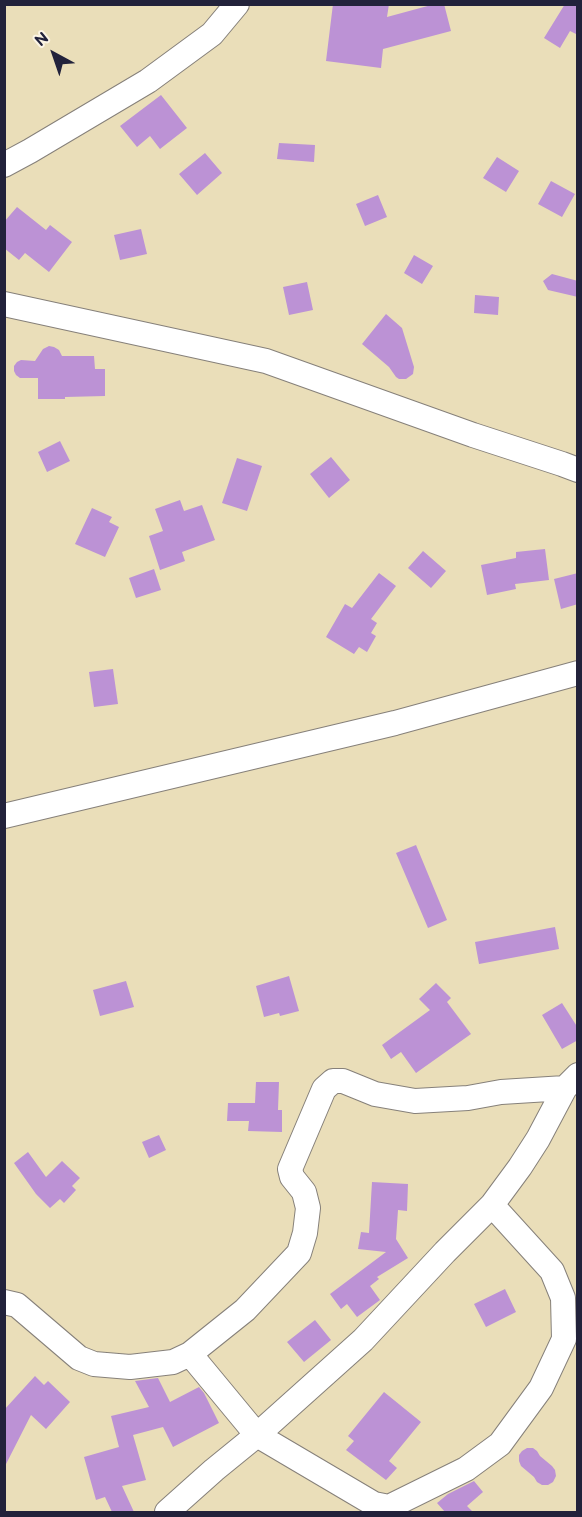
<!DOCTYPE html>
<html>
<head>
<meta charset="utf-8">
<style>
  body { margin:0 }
  #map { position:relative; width:582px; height:1517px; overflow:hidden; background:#eadeb9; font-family:"Balsamiq Sans",sans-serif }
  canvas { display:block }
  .frame { position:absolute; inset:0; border:6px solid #22223b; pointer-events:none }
  .north { position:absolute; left:24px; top:24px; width:60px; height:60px; -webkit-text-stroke:4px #fcf5e5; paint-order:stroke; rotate:320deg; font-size:16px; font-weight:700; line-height:24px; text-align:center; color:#22223b }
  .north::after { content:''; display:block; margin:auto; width:21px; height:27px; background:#22223b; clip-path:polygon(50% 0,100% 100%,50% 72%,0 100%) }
</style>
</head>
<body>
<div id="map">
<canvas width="582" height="1517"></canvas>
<div class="frame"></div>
<div class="north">N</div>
</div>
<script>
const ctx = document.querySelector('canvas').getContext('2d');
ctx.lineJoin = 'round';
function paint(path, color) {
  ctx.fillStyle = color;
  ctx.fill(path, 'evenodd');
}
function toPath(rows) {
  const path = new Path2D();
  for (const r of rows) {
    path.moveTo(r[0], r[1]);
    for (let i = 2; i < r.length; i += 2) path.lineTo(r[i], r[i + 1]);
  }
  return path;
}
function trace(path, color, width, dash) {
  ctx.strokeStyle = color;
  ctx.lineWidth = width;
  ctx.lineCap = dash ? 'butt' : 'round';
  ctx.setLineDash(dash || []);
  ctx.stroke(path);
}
paint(toPath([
  [333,4,389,4,387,17,435,4,444,4,451,31,383,49,381,68,326,61],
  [565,4,578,4,578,35,570,31,560,48,544,38],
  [161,95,187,128,160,149,150,136,137,147,120,126],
  [279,143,315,145,314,162,277,159],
  [205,153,222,173,197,195,179,174],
  [497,157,519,171,506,192,483,178],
  [551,181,575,194,562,217,538,204],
  [378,195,387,217,365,226,356,204],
  [17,207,46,230,50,225,72,242,49,272,25,253,19,260,4,248,4,222],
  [141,229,147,254,120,260,114,235],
  [414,255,433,266,422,284,404,273],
  [552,274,578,281,578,297,548,290,543,281],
  [307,282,313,310,289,315,283,287],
  [475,295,499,297,498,315,474,313],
  [386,314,402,328,414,367,413,374,406,379,399,379,396,377,389,367,362,344],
  [49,346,54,347,59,350,62,356,94,356,95,369,105,369,105,396,65,397,65,399,38,399,38,378,20,378,16,375,14,371,14,366,17,362,21,360,35,361,43,349],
  [60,441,70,461,47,472,38,452],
  [331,457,350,480,329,498,310,474],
  [237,458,262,466,247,511,222,503],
  [180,500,184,511,202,505,215,540,182,552,185,561,160,570,149,536,163,531,155,509],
  [92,508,112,517,109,522,119,527,105,557,75,544],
  [545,549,549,580,515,584,516,589,487,595,481,565,516,558,516,552],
  [423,551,446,571,431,588,408,568],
  [154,569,161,590,136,598,129,578],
  [379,573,396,586,371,619,377,623,371,633,376,636,367,652,359,647,354,654,326,637,345,604,352,608],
  [578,573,578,604,561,609,554,579],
  [113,669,118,704,94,707,89,672],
  [416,845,447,920,428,928,396,853],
  [555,927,559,949,479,964,475,942],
  [289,976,299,1011,280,1016,279,1013,264,1017,256,986],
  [126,981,134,1007,100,1016,93,990],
  [436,983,451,998,447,1002,471,1034,416,1073,401,1052,391,1059,382,1045,430,1010,419,999],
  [562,1003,578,1028,578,1040,562,1049,542,1015],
  [256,1082,279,1082,278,1110,282,1110,282,1132,248,1131,249,1121,227,1121,228,1103,255,1103],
  [159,1135,166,1150,149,1158,142,1142],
  [28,1152,46,1177,62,1161,80,1178,72,1186,76,1190,64,1203,60,1199,50,1208,36,1194,14,1163],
  [372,1182,408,1184,407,1211,398,1210,396,1239,408,1258,377,1277,379,1279,370,1286,380,1300,357,1317,347,1304,341,1309,330,1294,386,1252,358,1249,361,1232,369,1233],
  [505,1289,516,1312,486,1327,474,1304],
  [315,1320,331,1340,304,1362,287,1342],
  [35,1376,44,1385,48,1381,70,1402,46,1429,31,1415,4,1468,4,1410],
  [158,1378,170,1402,199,1387,204,1393,219,1423,173,1447,163,1427,133,1435,146,1480,122,1486,134,1512,112,1512,105,1497,96,1500,84,1457,119,1447,111,1416,149,1407,135,1381],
  [384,1392,421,1422,389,1461,397,1468,386,1480,346,1450,354,1441,348,1436],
  [527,1448,533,1448,537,1451,540,1456,552,1466,555,1470,556,1476,553,1482,548,1485,542,1485,537,1482,534,1477,521,1466,519,1461,519,1455,522,1451],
  [474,1481,483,1492,467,1506,473,1512,445,1512,437,1503,448,1494]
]), '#bc92d5');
const minor = toPath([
  [4,165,30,151,148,81,212,34,237,4],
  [4,304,266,361,473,435,562,464,578,470],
  [4,816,395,723,578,673],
  [4,1302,17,1305,79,1358,94,1364,130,1367,173,1362,190,1354,245,1310,299,1253,305,1233,308,1208,304,1192,292,1177,290,1169,324,1089,333,1081,343,1081,375,1094,415,1101,468,1098,501,1092,565,1088],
  [190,1354,257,1435,374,1504,389,1507,466,1469,500,1444,541,1388,564,1339,563,1298,552,1271,492,1205],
  [167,1512,214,1470,257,1435,363,1340,445,1252,492,1205,520,1167,538,1139,565,1088,578,1075]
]);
trace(minor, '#86807a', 26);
trace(minor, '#fff', 24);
</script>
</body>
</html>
